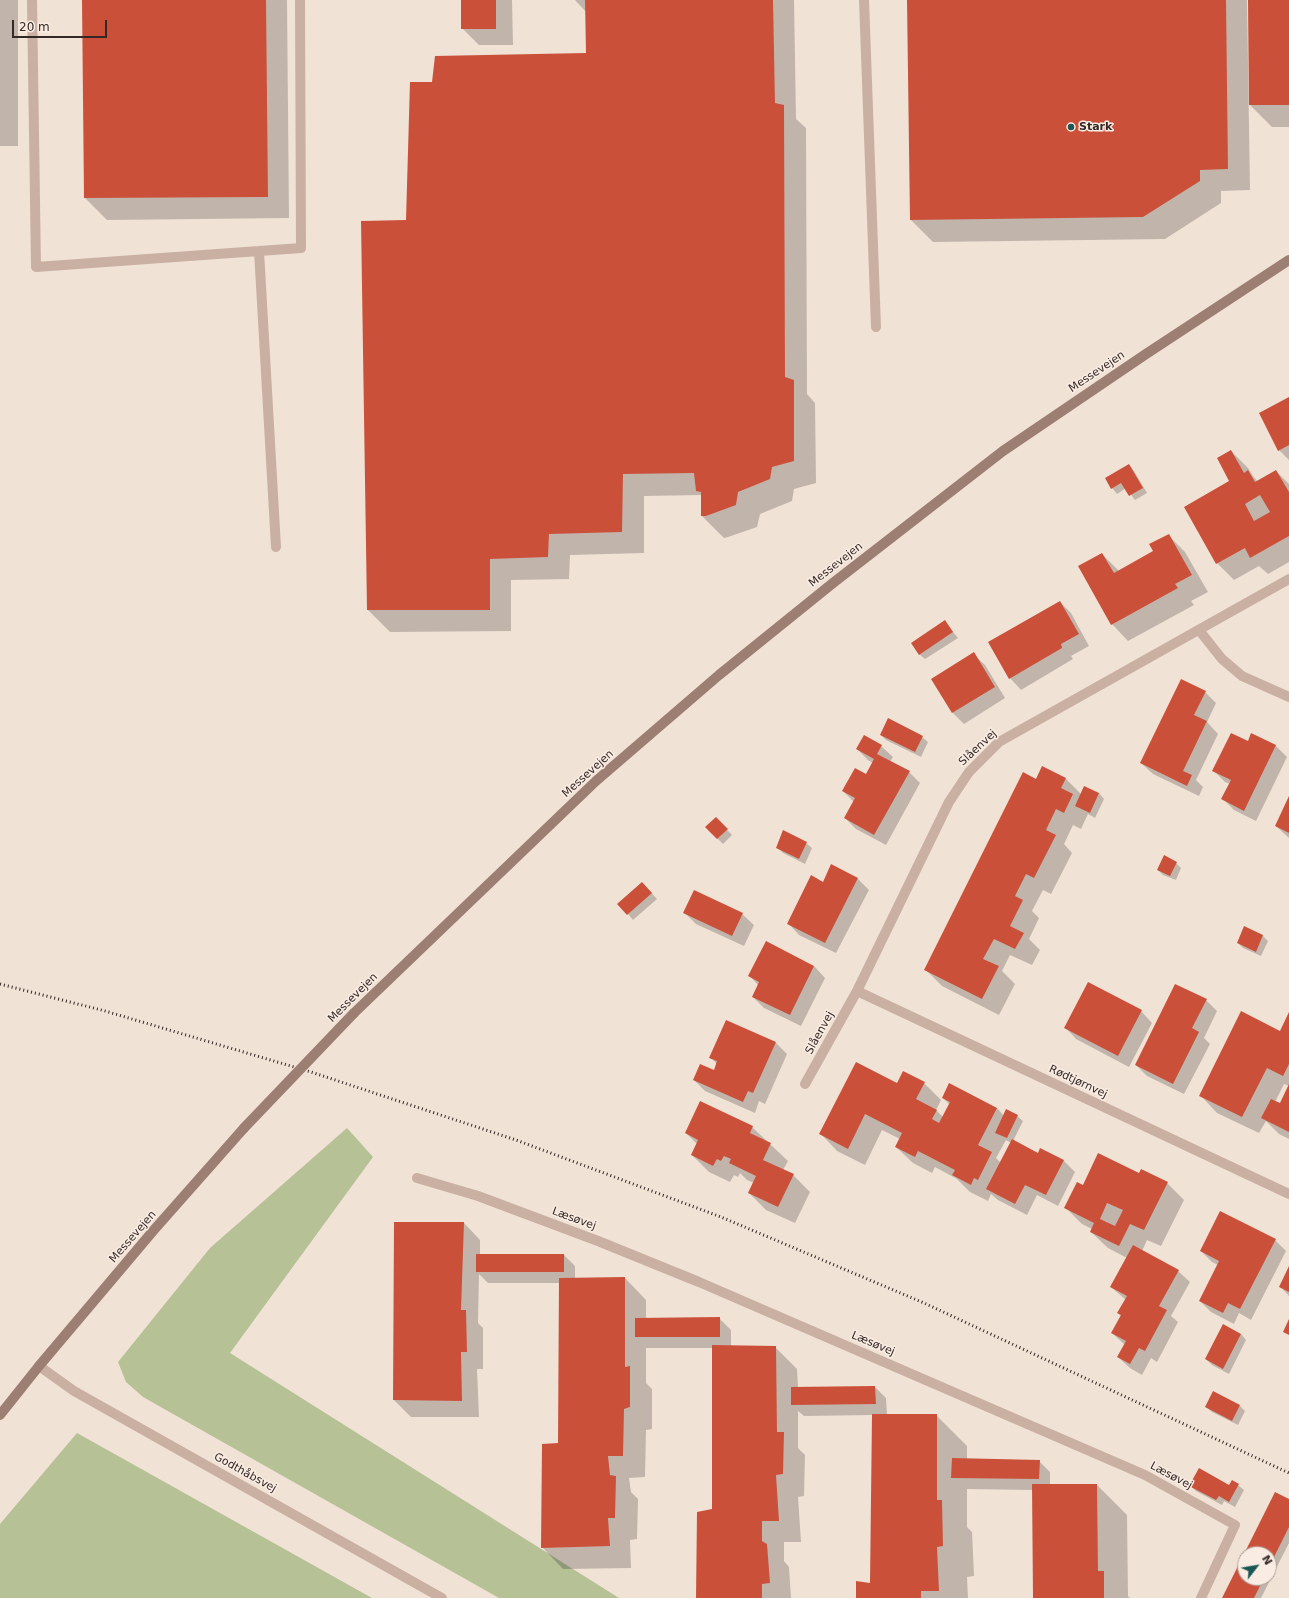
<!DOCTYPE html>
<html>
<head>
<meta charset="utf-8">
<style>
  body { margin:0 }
  #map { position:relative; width:1289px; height:1598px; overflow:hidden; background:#f1e2d6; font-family:"DejaVu Sans",sans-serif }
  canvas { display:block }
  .north { position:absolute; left:1237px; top:1546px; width:40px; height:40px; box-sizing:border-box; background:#f9ece2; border:1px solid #aa9e96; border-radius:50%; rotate:59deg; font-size:11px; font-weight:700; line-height:16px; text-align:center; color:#342825 }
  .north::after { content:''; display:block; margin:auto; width:14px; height:18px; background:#195654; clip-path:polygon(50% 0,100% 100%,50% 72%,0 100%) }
  .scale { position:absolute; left:12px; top:20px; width:95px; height:18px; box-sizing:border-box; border:2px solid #342825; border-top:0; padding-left:5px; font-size:12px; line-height:14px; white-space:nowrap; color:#342825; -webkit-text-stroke:3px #f9ece2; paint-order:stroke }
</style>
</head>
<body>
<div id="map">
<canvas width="1289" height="1598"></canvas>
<div class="north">N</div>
<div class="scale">20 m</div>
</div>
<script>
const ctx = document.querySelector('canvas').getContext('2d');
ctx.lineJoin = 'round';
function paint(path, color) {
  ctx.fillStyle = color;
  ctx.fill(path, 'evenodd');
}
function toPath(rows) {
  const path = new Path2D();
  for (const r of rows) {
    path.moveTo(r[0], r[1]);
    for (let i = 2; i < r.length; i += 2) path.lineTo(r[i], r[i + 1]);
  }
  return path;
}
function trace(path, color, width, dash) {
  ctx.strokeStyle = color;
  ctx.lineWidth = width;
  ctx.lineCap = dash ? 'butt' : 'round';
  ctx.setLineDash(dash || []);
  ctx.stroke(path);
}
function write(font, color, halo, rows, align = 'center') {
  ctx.font = font + ' "DejaVu Sans",sans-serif';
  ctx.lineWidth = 3;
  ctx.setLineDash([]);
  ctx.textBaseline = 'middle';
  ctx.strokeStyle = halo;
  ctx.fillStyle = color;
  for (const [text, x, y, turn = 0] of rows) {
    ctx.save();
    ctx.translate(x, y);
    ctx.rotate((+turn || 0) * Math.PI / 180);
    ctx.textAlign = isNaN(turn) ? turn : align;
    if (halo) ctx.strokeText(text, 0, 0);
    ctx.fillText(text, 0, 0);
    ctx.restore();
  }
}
paint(toPath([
  [347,1128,373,1157,230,1353,619,1598,499,1598,143,1397,126,1382,118,1362,210,1248],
  [77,1433,372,1598,0,1598,0,1524]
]), '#b6c196');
paint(toPath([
  [0,0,18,0,18,146,0,146],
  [83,0,287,0,289,218,107,220,85,198],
  [462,0,512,0,513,45,479,45,462,28],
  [575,0,794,0,796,119,806,128,807,394,815,403,816,483,794,489,792,501,760,514,757,527,728,537,724,538,702,516,702,495,644,496,644,553,570,555,569,579,511,580,511,631,390,632,368,610,407,221,433,83,587,54,586,12],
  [908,0,1247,0,1250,190,1221,191,1221,203,1165,239,933,242,911,220],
  [1249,0,1289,0,1289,127,1272,127,1250,105],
  [1289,398,1289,460,1279,450],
  [1231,451,1248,468,1253,476,1258,482,1276,471,1289,484,1289,562,1268,574,1259,566,1234,580,1217,563,1231,482],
  [1129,465,1134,471,1147,493,1135,500,1126,488,1117,494,1112,488],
  [1168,535,1185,552,1208,592,1191,601,1194,605,1128,641,1112,624,1102,554,1119,571,1155,552],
  [1060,602,1071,613,1089,646,1071,656,1073,659,1021,690,1010,678],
  [945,622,958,638,925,659,919,654],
  [973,654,985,665,1005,698,964,724,953,713,932,679],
  [1205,692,1216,703,1207,722,1218,734,1196,780,1203,787,1199,796,1153,774,1141,763],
  [881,735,922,737,928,742,921,757,886,740],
  [1252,735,1276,746,1287,757,1256,821,1234,810,1223,799,1230,784,1225,782,1214,771,1248,743],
  [881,746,893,757,890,762,909,772,920,783,886,845,856,829,845,818,854,802,843,791,866,775,873,763,868,760,857,749],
  [1043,767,1066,779,1081,794,1099,793,1104,799,1095,818,1088,814,1081,829,1073,825,1064,844,1072,853,1051,894,1043,890,1032,911,1039,918,1029,939,1040,950,1032,965,1010,955,1002,971,1015,984,999,1015,942,986,926,970],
  [1289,798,1289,838,1276,826],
  [716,818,732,835,723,844,706,827],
  [806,843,812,848,805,864,783,853,777,847],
  [1176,863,1181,868,1176,880,1163,875,1158,870],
  [857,878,869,890,836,953,799,935,788,923,823,883],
  [648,889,657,899,633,920,628,914],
  [685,913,742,914,754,925,744,946,696,924],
  [1245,928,1263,936,1268,941,1261,956,1243,948,1238,943],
  [814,966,825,978,801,1026,764,1008,753,997,758,985,750,976],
  [1206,1000,1217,1011,1204,1038,1210,1044,1184,1094,1147,1076,1136,1065],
  [1141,1011,1152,1023,1129,1067,1076,1039,1065,1027],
  [1289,1015,1289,1086,1284,1084,1275,1102,1280,1104,1289,1087,1289,1139,1279,1134,1266,1121,1259,1133,1217,1113,1201,1096,1280,1032],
  [727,1021,776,1043,787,1054,765,1104,759,1101,755,1113,705,1091,694,1080,714,1072,717,1064,710,1057],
  [924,1083,941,1100,936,1110,943,1117,950,1105,943,1098,997,1108,1004,1116,1017,1116,1023,1121,1013,1141,1038,1154,1041,1149,1064,1161,1075,1172,1058,1206,1037,1195,1027,1215,998,1200,991,1194,988,1201,970,1192,957,1179,935,1167,932,1173,913,1163,896,1147,900,1139,882,1130,865,1165,837,1151,821,1134,897,1084],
  [1006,1140,1011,1143,1001,1163,996,1158],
  [752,1127,788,1161,783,1170,793,1175,810,1192,795,1223,766,1210,749,1193,754,1183,747,1180,740,1173,738,1177,734,1175,730,1182,709,1172,692,1155,697,1144,686,1133],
  [1139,1175,1167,1183,1184,1200,1161,1246,1147,1240,1142,1251,1178,1271,1190,1282,1171,1316,1178,1322,1157,1362,1151,1358,1142,1375,1130,1368,1118,1357,1125,1345,1112,1333,1121,1316,1118,1313,1126,1300,1111,1287,1127,1258,1108,1248,1091,1232,1092,1229,1082,1224,1065,1207,1083,1186],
  [395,1223,464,1223,480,1240,480,1255,564,1255,575,1266,575,1279,625,1278,646,1300,646,1319,719,1318,731,1330,731,1346,775,1347,797,1369,798,1388,875,1387,886,1398,887,1415,936,1415,967,1446,967,1459,1039,1461,1050,1472,1050,1485,1097,1485,1127,1515,1128,1596,1130,1598,1034,1598,1033,1490,967,1489,967,1527,972,1532,974,1576,967,1577,968,1598,857,1598,871,1584,873,1415,804,1416,798,1411,798,1448,805,1455,804,1496,798,1497,801,1542,784,1542,784,1561,789,1567,791,1598,697,1598,713,1510,713,1348,646,1348,646,1383,652,1389,652,1429,646,1430,645,1477,629,1478,631,1492,638,1499,637,1539,630,1540,631,1568,563,1569,542,1547,559,1444,560,1283,488,1283,479,1274,478,1323,483,1328,483,1369,477,1369,479,1417,411,1417,394,1400],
  [1275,1240,1286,1251,1251,1320,1239,1313,1234,1324,1211,1312,1200,1301,1218,1265,1212,1262,1201,1251],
  [1289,1268,1289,1296,1280,1286],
  [1241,1334,1246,1340,1229,1374,1212,1365,1206,1359],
  [1214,1392,1240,1406,1245,1411,1238,1425,1212,1412,1206,1407],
  [1233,1481,1244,1490,1235,1507,1224,1501,1222,1505,1196,1491,1190,1485,1230,1486],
  [1275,1493,1289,1500,1289,1543,1261,1598,1223,1598],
  [1245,1554,1269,1554,1269,1578,1245,1578]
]), '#0003');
paint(toPath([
  [82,0,266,0,268,197,84,198],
  [461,0,496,0,496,29,461,29],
  [585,0,773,0,775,103,784,105,785,377,794,380,794,461,772,467,770,479,738,492,736,505,706,516,701,516,701,492,696,491,694,473,623,474,622,532,549,534,548,557,490,559,490,610,367,610,361,221,406,220,410,82,432,82,435,56,586,53],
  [907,0,1226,0,1228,169,1200,170,1200,181,1143,217,910,220],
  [1248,0,1289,0,1289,105,1249,105],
  [1289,397,1289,445,1278,451,1259,413],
  [1231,450,1244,473,1248,470,1255,482,1276,470,1289,492,1289,536,1250,558,1245,548,1216,564,1184,507,1229,481,1217,458],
  [1260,495,1270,512,1254,521,1245,504],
  [1129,464,1143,488,1129,496,1121,483,1111,489,1105,478],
  [1169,534,1192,575,1175,584,1178,588,1111,625,1078,566,1102,553,1114,573,1153,551,1149,544],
  [1060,601,1079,634,1061,644,1062,648,1009,679,988,642],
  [945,620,953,632,919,655,911,643],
  [974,652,995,687,952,713,931,679],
  [1181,679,1206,691,1194,715,1207,721,1183,771,1192,775,1187,786,1140,763],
  [888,718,923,736,915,752,880,735],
  [1231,733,1248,741,1251,733,1276,745,1244,811,1221,799,1231,780,1212,771],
  [864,735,882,745,877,754,910,771,874,835,844,818,855,798,842,791,855,768,866,774,874,759,856,749],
  [1042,766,1066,778,1061,788,1073,794,1064,813,1056,809,1046,830,1056,835,1034,878,1026,874,1015,896,1023,900,1010,926,1024,933,1015,949,994,939,983,959,999,966,982,999,924,970,1023,772,1036,779],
  [1084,786,1099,793,1090,813,1075,806],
  [1289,796,1289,833,1275,826],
  [716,817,728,829,717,839,705,827],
  [783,830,807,842,799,859,776,848],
  [1164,855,1177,862,1170,876,1157,870],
  [831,864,858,878,825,943,787,924,811,875,823,882],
  [642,882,652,893,627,915,617,904],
  [694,890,743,913,732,936,683,913],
  [1244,926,1263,935,1256,952,1237,943],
  [766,941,814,966,790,1015,752,997,759,982,748,976],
  [1088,982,1142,1010,1118,1056,1064,1028],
  [1175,984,1207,999,1192,1028,1199,1032,1173,1084,1135,1065],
  [1241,1011,1280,1031,1289,1012,1289,1064,1283,1076,1267,1068,1242,1117,1199,1096],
  [726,1020,776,1042,753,1093,748,1091,743,1102,693,1080,700,1064,714,1070,717,1061,709,1058],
  [856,1062,897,1083,903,1071,925,1082,916,1099,937,1110,932,1119,939,1123,950,1102,942,1098,949,1083,997,1108,978,1145,992,1152,978,1180,974,1178,971,1185,952,1175,955,1170,918,1151,915,1157,895,1147,902,1133,865,1114,848,1149,819,1134],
  [1289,1084,1289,1132,1261,1118,1271,1099,1280,1103],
  [700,1101,753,1126,750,1133,771,1143,763,1160,794,1174,778,1207,748,1193,756,1176,729,1163,731,1159,724,1156,721,1161,717,1159,713,1166,691,1155,698,1140,685,1133],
  [1006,1109,1018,1115,1007,1138,995,1133],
  [1012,1139,1038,1153,1040,1148,1064,1160,1046,1195,1025,1185,1015,1204,986,1189],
  [1098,1153,1139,1173,1141,1169,1168,1182,1144,1230,1130,1224,1119,1246,1090,1232,1094,1223,1064,1208,1077,1182,1083,1185],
  [1107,1203,1123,1210,1115,1226,1100,1219],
  [1220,1211,1276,1239,1240,1309,1228,1303,1223,1313,1199,1301,1219,1261,1200,1251],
  [394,1222,464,1222,461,1310,466,1310,467,1352,461,1352,462,1401,393,1400],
  [1133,1245,1179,1270,1159,1306,1167,1310,1145,1351,1139,1348,1130,1364,1117,1357,1126,1341,1111,1333,1121,1315,1117,1313,1127,1296,1110,1287],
  [476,1254,564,1254,564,1272,476,1272],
  [1289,1266,1289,1292,1279,1287],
  [625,1277,625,1367,630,1366,630,1407,624,1409,623,1456,608,1456,610,1475,616,1476,615,1518,608,1518,610,1546,541,1548,542,1444,558,1443,559,1278],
  [720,1317,720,1337,635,1337,635,1318],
  [1289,1319,1289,1335,1283,1332],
  [1223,1324,1241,1334,1223,1369,1205,1359],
  [712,1345,776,1346,777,1432,784,1432,783,1474,776,1475,779,1521,762,1521,762,1541,767,1544,770,1583,762,1584,762,1598,696,1598,697,1512,712,1509],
  [875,1386,876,1404,791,1405,791,1387],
  [1213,1391,1240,1405,1232,1421,1205,1407],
  [872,1414,937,1414,937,1500,942,1500,943,1546,937,1547,939,1591,921,1591,921,1598,856,1598,856,1581,870,1583],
  [952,1458,1040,1460,1039,1479,951,1478],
  [1199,1468,1229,1485,1232,1480,1239,1484,1229,1502,1219,1496,1216,1500,1189,1486],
  [1032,1484,1097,1484,1098,1571,1104,1571,1104,1598,1033,1598],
  [1275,1492,1289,1499,1289,1527,1269,1567,1269,1554,1245,1554,1245,1578,1264,1578,1254,1598,1222,1598]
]), '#cb503a');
trace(toPath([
  [32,0,36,267,301,248,300,0],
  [864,0,876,327],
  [259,251,276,547]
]), '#cab0a2', 10);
trace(toPath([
  [1199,630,1222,659,1242,676,1289,697],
  [857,991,1289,1194],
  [805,1084,857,991,949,802,969,772,999,742,1289,579],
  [417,1178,478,1196,598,1241,699,1282,1145,1475,1235,1525,1201,1598],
  [39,1366,74,1391,442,1598]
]), '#cab0a2', 10);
trace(toPath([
  [354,1013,596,781,719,675,833,583,1003,451,1146,354,1289,260],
  [0,1415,39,1366,153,1231,244,1128]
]), '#9d7e73', 10);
trace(toPath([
  [0,984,105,1011,311,1072,516,1140,721,1217,924,1303,1289,1473]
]), '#342825', 3, [1, 3]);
trace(toPath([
  [244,1128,354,1013]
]), '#9d7e73', 10);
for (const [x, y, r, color] of [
  [1071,127,4,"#195654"]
]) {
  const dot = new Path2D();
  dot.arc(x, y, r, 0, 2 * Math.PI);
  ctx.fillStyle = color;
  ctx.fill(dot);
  trace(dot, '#f9ece2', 1.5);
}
write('bold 11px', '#342825', '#f9ece2', [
  ["Stark",1079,127]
], 'left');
write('11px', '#342825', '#f9ece2', [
  ["Messevejen",1097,372,-34],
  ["Messevejen",836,565,-38],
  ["Slåenvej",978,748,-43],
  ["Messevejen",588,774,-42],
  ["Messevejen",353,998,-45],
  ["Slåenvej",820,1033,-61],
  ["Rødtjørnvej",1078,1082,25],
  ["Læsøvej",574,1219,20],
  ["Messevejen",133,1237,-49],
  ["Læsøvej",873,1344,23],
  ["Godthåbsvej",245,1473,29],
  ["Læsøvej",1171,1476,28]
]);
</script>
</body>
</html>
